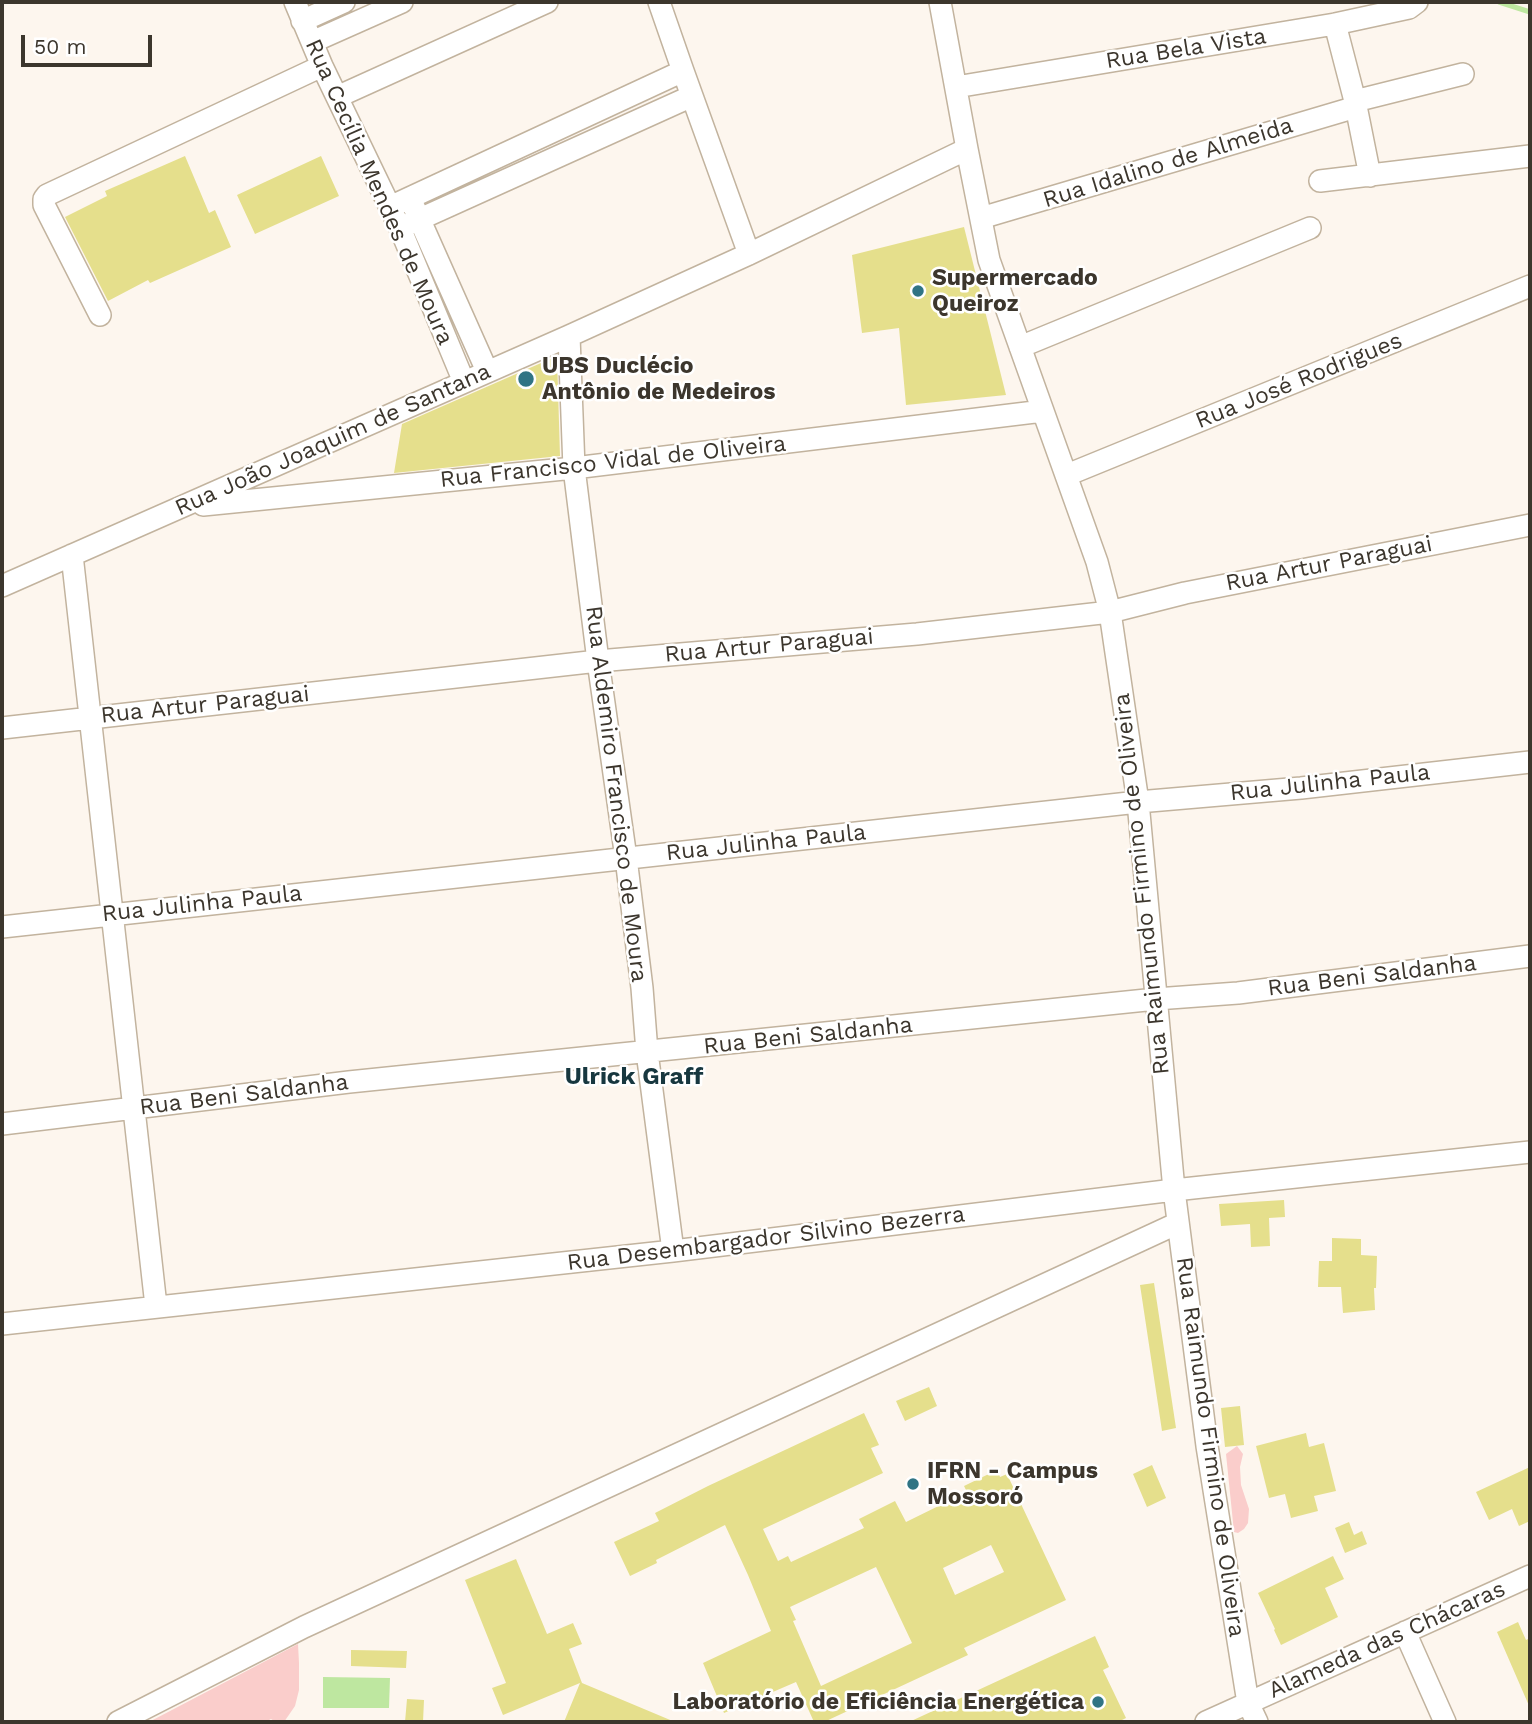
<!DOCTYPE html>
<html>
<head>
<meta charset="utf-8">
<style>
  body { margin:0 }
  #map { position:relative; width:1532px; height:1724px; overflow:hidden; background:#fdf6ee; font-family:"Work Sans",sans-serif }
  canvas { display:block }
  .frame { position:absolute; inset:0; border:4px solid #3c362d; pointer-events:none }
  .scale { position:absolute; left:21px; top:35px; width:131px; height:32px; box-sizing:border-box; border:4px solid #3c362d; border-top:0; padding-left:9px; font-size:21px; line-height:24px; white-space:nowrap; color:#3c362d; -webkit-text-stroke:5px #fff; paint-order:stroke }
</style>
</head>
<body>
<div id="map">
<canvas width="1532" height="1724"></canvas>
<div class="frame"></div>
<div class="scale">50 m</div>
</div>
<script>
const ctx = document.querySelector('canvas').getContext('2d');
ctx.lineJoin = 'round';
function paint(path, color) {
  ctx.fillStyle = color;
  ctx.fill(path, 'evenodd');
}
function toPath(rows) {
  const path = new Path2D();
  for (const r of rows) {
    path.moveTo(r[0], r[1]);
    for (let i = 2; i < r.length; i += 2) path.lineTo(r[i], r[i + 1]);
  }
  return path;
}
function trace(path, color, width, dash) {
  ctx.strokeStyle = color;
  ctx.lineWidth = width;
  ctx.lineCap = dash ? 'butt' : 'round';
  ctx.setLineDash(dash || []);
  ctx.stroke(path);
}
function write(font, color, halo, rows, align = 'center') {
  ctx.font = font + ' "Work Sans",sans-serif';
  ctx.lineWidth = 5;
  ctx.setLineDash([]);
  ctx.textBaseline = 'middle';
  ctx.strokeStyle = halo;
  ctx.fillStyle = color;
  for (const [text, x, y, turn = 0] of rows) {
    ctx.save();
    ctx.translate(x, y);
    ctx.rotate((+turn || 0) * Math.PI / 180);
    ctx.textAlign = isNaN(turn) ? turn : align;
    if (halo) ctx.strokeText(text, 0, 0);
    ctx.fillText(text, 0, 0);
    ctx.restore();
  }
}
paint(toPath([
  [1237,1446,1243,1454,1240,1467,1241,1485,1249,1509,1248,1523,1244,1529,1238,1533,1234,1532,1226,1454],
  [298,1644,299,1663,299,1690,295,1706,284,1722,276,1722,271,1719,265,1722,149,1722]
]), '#facdcb');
paint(toPath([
  [323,1677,390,1678,389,1708,323,1708]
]), '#bee7a0');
trace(toPath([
  [1499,2,1530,12]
]), '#bee7a0', 5);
paint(toPath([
  [185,156,209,213,215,210,231,247,150,283,148,280,108,301,65,217,107,196,105,191],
  [321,156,339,196,255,234,237,195],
  [964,227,1006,395,906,405,899,328,862,333,852,255],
  [557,356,560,456,394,473,402,424],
  [1284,1200,1285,1217,1269,1218,1270,1246,1251,1247,1250,1224,1221,1226,1219,1204],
  [1332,1238,1361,1239,1361,1255,1377,1256,1376,1288,1374,1288,1375,1310,1343,1313,1341,1287,1318,1287,1319,1261,1332,1261],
  [1154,1283,1176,1428,1162,1431,1140,1285],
  [929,1387,937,1406,905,1421,896,1401],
  [1240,1406,1244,1445,1225,1447,1221,1408],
  [864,1413,879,1445,871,1448,883,1473,763,1529,778,1561,788,1556,791,1562,864,1528,859,1519,895,1501,906,1522,967,1492,964,1486,997,1470,1000,1477,1007,1474,1066,1600,964,1648,968,1655,824,1722,814,1722,796,1682,724,1713,703,1663,771,1631,748,1575,725,1525,656,1560,657,1563,630,1576,614,1542,659,1521,655,1513,708,1486],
  [991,1545,1004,1572,955,1595,943,1568],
  [876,1567,912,1643,821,1686,793,1621,796,1620,790,1607],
  [1306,1433,1309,1447,1324,1443,1336,1491,1314,1496,1318,1511,1291,1518,1285,1494,1269,1498,1256,1446],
  [1152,1465,1166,1498,1147,1507,1133,1474],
  [1530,1467,1530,1521,1519,1526,1512,1509,1489,1520,1476,1492],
  [1349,1522,1354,1535,1362,1531,1367,1544,1345,1553,1335,1528],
  [1333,1556,1344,1579,1325,1588,1338,1617,1281,1645,1274,1630,1275,1629,1258,1593],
  [516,1559,547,1634,573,1623,582,1644,569,1649,582,1683,675,1722,564,1722,580,1683,503,1715,492,1688,506,1683,465,1580],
  [1518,1622,1526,1640,1530,1638,1530,1708,1497,1632],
  [1095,1636,1109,1667,1103,1670,1126,1718,1118,1722,909,1722],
  [351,1650,407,1651,406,1668,351,1666],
  [407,1699,424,1700,423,1722,405,1722]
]), '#e5df8c');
const minor = toPath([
  [295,2,322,66,400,228,464,382],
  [659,2,683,71,749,254],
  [940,2,967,149,989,260,1097,562,1110,612,1138,802,1174,1190,1207,1446,1248,1703,1257,1722],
  [302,21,344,2],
  [1335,24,1355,101,1370,176],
  [312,42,402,2],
  [956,87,1335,24,1409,8,1417,2],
  [337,97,547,2],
  [1355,101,1463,74],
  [1320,181,1530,156],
  [390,207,683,71],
  [414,207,487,371],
  [981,218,1356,107],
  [400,228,692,96],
  [100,315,44,205,44,199,47,195,322,66],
  [569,336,574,468,598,661,626,858,642,988,647,1052,673,1251],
  [1020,347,1310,228],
  [1067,475,1530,286],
  [203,505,574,468,1043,411],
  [72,555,156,1306],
  [2,586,569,336,749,254,967,149],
  [2,728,598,661,917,634,1110,612,1185,593,1530,525],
  [2,927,1138,802,1301,788,1530,762],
  [2,1124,349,1082,1156,999,1238,993,1530,956],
  [2,1324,673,1251,1174,1190,1530,1152],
  [1405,1632,1445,1722],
  [118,1722,304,1627,1178,1223],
  [1206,1722,1530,1576]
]);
trace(minor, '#c2b39e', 24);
trace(minor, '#fff', 21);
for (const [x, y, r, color] of [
  [918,291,7,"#307484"],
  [526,379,9,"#307484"],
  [913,1484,7,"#307484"],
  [1098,1702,7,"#307484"]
]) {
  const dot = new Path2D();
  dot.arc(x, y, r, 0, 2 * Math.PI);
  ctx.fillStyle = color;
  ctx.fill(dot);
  trace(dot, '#fff', 2.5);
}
write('23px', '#3c362d', '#fff', [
  ["Rua Bela Vista",1186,49,-9],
  ["Rua Idalino de Almeida",1168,163,-17],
  ["Rua Cecília Mendes de Moura",379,192,66],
  ["Rua José Rodrigues",1299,381,-22],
  ["Rua João Joaquim de Santana",333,440,-24],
  ["Rua Francisco Vidal de Oliveira",613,462,-6],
  ["Rua Artur Paraguai",1329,564,-11],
  ["Rua Artur Paraguai",769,646,-5],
  ["Rua Artur Paraguai",205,705,-6],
  ["Rua Julinha Paula",1330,783,-6],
  ["Rua Aldemiro Francisco de Moura",616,794,83],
  ["Rua Julinha Paula",766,843,-6],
  ["Rua Raimundo Firmino de Oliveira",1142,884,-96],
  ["Rua Julinha Paula",202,904,-6],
  ["Rua Beni Saldanha",1372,976,-7],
  ["Rua Beni Saldanha",808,1036,-6],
  ["Rua Beni Saldanha",244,1095,-7],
  ["Rua Desembargador Silvino Bezerra",766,1239,-7],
  ["Rua Raimundo Firmino de Oliveira",1210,1447,82],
  ["Alameda das Chácaras",1387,1640,-24]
]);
write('bold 23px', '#3c362d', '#fff', [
  ["Supermercado",932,278],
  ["Queiroz",932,304],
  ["UBS Duclécio",542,366],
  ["Antônio de Medeiros",542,392],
  ["IFRN - Campus",927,1471],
  ["Mossoró",927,1497],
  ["Laboratório de Eficiência Energética",1084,1702,"right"]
], 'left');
write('bold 24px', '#17373f', '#fff', [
  ["Ulrick Graff",634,1077]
]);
</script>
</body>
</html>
